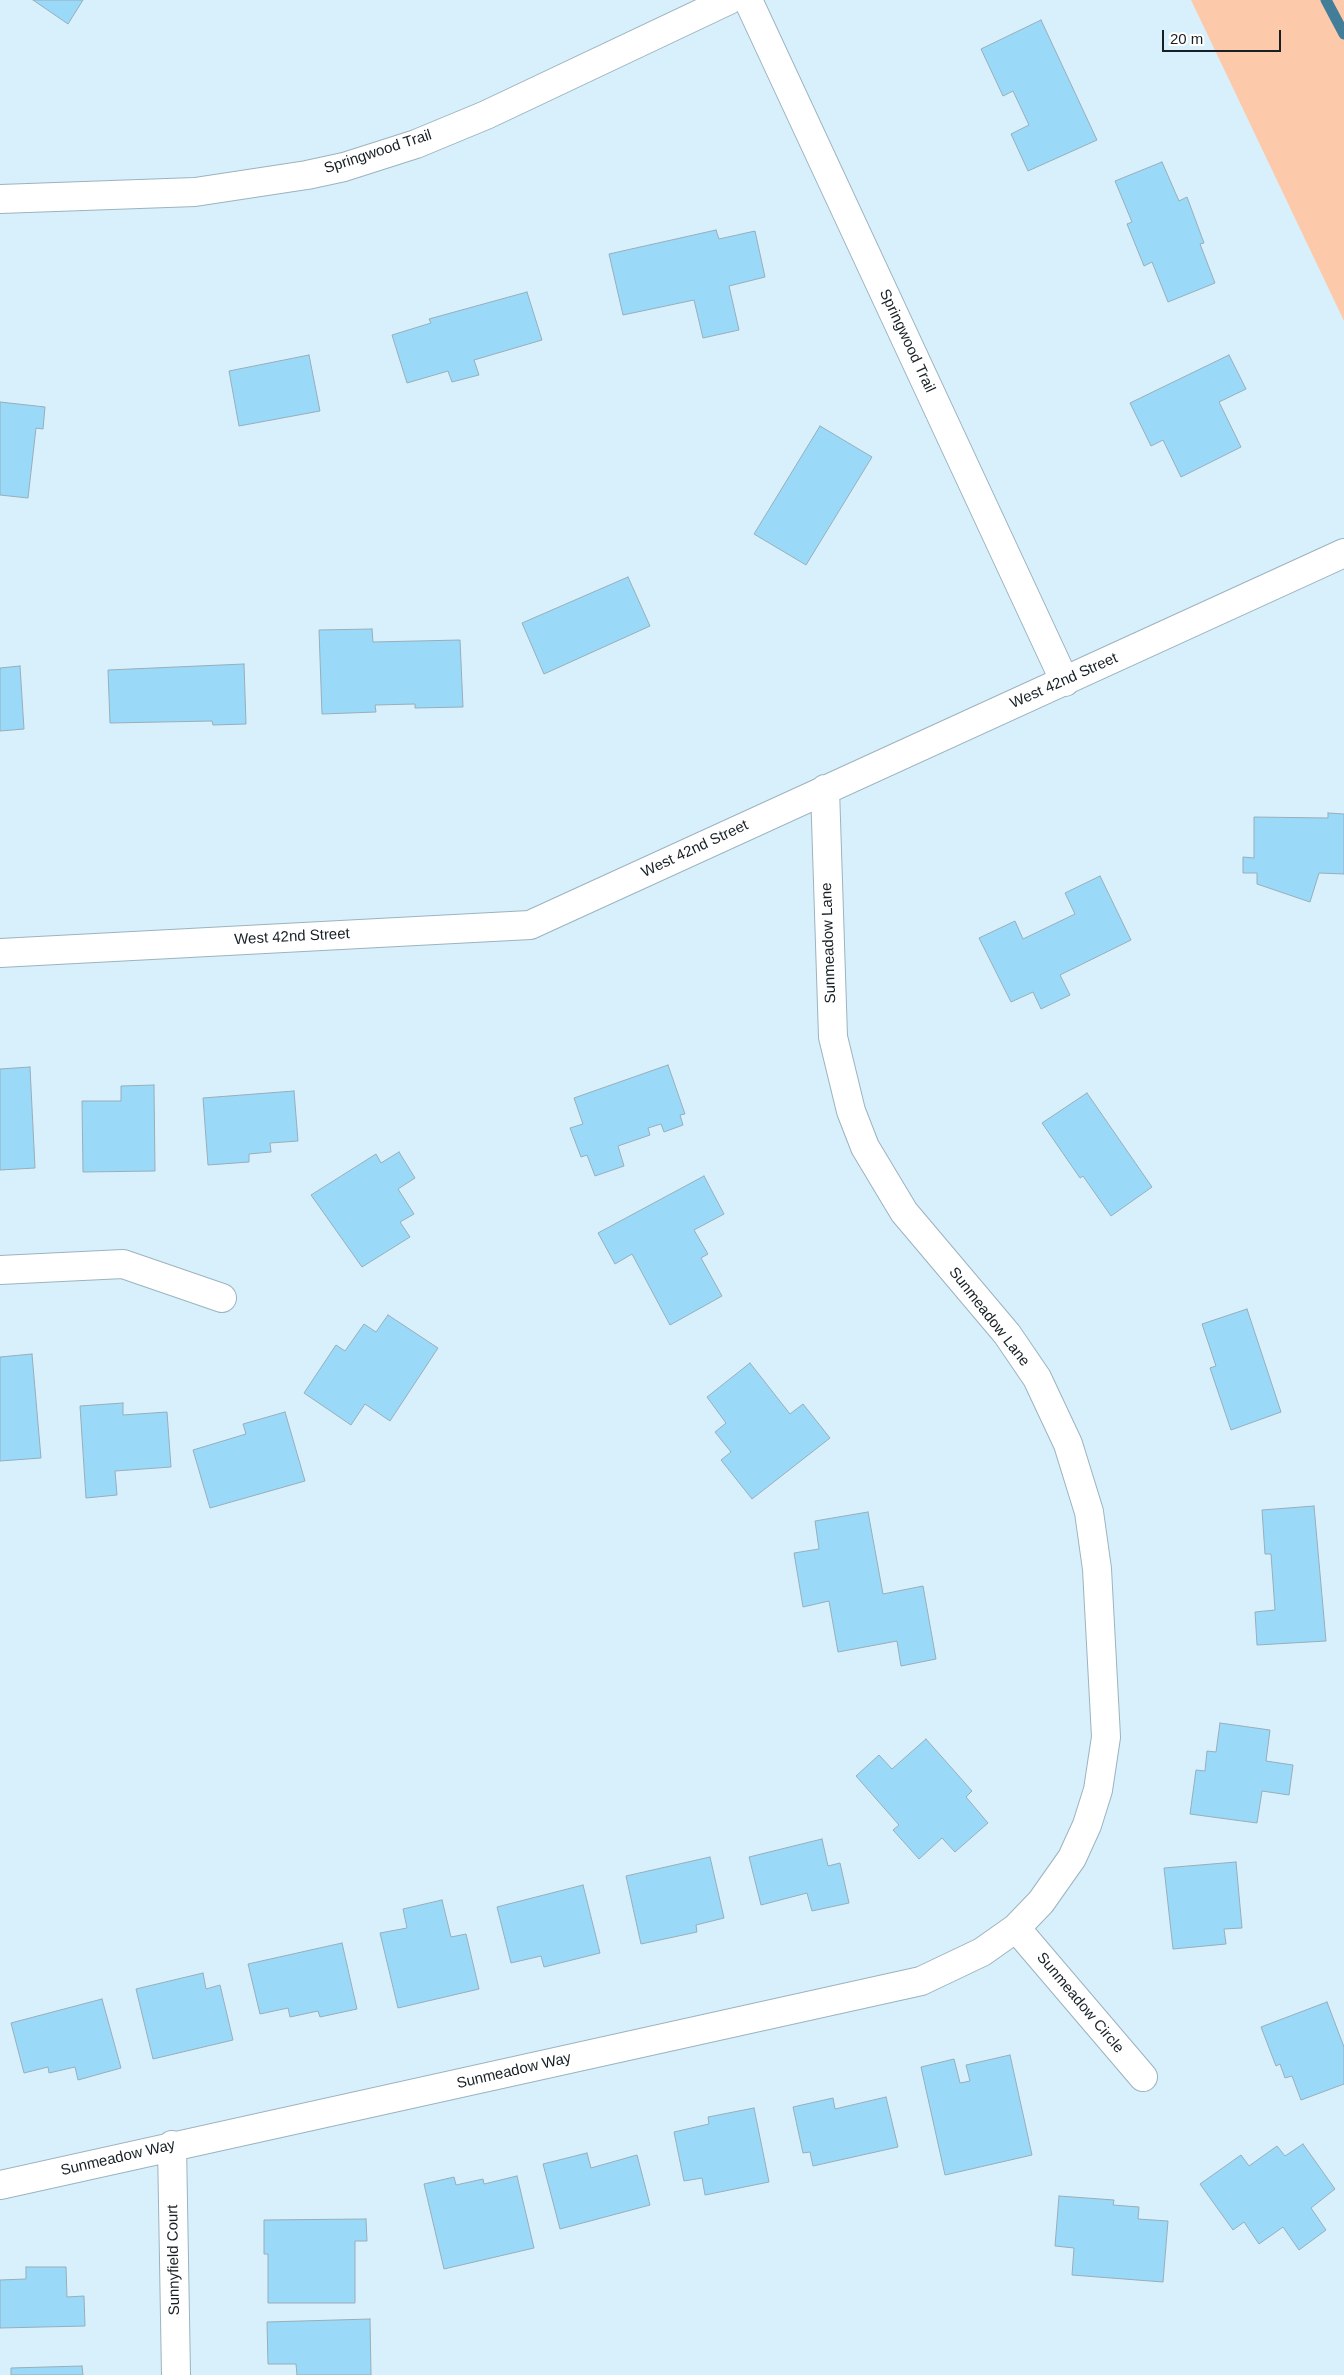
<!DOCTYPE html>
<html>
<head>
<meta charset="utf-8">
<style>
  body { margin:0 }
  #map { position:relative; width:1344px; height:2375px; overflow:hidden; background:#d8f0fc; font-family:Arial,sans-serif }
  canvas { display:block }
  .scale { position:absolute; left:1162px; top:30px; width:119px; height:22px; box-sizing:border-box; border:2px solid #182025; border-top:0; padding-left:6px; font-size:15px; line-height:18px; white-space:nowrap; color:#182025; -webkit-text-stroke:4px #fff; paint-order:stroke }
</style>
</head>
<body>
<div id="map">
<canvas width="1344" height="2375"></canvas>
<div class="scale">20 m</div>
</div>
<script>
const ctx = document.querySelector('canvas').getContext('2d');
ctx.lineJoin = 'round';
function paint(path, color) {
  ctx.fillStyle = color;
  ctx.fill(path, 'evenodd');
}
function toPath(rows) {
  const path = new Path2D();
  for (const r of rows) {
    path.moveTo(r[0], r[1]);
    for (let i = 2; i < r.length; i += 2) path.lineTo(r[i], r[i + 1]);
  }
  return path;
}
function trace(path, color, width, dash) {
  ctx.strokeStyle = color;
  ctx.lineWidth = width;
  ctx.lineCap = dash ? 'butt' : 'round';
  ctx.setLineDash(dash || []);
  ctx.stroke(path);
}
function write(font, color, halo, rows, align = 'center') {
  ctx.font = font + ' Arial,sans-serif';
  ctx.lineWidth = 4.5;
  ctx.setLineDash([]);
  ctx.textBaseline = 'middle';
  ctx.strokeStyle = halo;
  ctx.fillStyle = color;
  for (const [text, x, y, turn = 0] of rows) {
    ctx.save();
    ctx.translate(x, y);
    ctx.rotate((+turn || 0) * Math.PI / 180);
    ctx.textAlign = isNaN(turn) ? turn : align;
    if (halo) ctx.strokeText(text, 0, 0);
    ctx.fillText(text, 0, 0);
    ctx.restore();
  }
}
paint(toPath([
  [1191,0,1344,0,1344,321]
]), '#fccaab');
trace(toPath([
  [1326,0,1344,34]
]), '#437e99', 11);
const building = toPath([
  [33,0,83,0,68,24,33,0],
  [1041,20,1097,140,1028,171,1011,134,1029,125,1013,91,1003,96,981,49,1041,20],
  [1162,162,1179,201,1187,197,1204,243,1200,244,1215,283,1168,302,1152,262,1144,266,1127,224,1132,222,1115,181,1162,162],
  [716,230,719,239,755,231,765,277,729,286,739,330,703,338,694,300,623,315,609,254,716,230],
  [527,292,542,340,474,360,479,375,452,382,448,371,407,383,392,335,431,323,429,319,527,292],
  [309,355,320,411,239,426,229,371,309,355],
  [1229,355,1246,389,1219,402,1241,447,1181,477,1163,440,1151,446,1130,403,1229,355],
  [0,402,45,407,43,429,36,428,28,498,0,495,0,402],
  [820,426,872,457,806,565,754,534,820,426],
  [628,577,650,626,544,674,522,623,628,577],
  [372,629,373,642,460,640,463,707,415,708,415,704,375,705,376,712,322,714,319,630,372,629],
  [244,664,246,724,213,725,212,721,110,723,108,670,244,664],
  [20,666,24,729,0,731,0,668,20,666],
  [1328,813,1344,814,1344,874,1319,873,1310,902,1257,884,1257,873,1243,873,1243,857,1254,858,1254,817,1328,818,1328,813],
  [1100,876,1131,940,1060,975,1070,995,1041,1009,1033,992,1011,1002,979,938,1015,921,1023,939,1075,914,1065,893,1100,876],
  [668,1065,685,1114,680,1115,683,1125,664,1132,661,1124,648,1128,650,1135,618,1146,624,1166,595,1176,587,1155,581,1157,570,1128,583,1124,574,1098,668,1065],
  [30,1067,35,1168,0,1170,0,1069,30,1067],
  [154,1085,155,1171,83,1172,82,1101,121,1101,121,1086,154,1085],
  [294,1091,298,1141,270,1143,271,1152,249,1154,249,1162,208,1165,203,1098,294,1091],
  [1087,1093,1152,1187,1111,1216,1083,1176,1080,1178,1042,1123,1087,1093],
  [399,1152,415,1178,398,1189,414,1214,400,1222,410,1237,362,1267,311,1195,376,1154,381,1163,399,1152],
  [704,1176,724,1214,694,1230,708,1254,701,1258,722,1296,670,1325,632,1254,615,1264,598,1233,704,1176],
  [1247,1309,1281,1412,1231,1430,1210,1368,1216,1366,1202,1324,1247,1309],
  [388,1315,438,1348,390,1421,365,1404,351,1425,304,1393,336,1345,345,1351,364,1324,376,1332,388,1315],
  [32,1354,41,1458,0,1461,0,1357,32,1354],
  [750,1363,790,1414,803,1404,830,1438,752,1499,721,1460,731,1452,715,1432,726,1423,707,1397,750,1363],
  [123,1403,123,1415,167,1412,171,1467,115,1471,117,1495,86,1498,80,1406,123,1403],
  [285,1412,305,1481,210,1508,193,1450,246,1434,243,1424,285,1412],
  [1314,1506,1326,1641,1257,1645,1255,1612,1275,1610,1271,1554,1265,1554,1262,1510,1314,1506],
  [868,1512,883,1594,923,1586,936,1659,901,1666,897,1641,838,1652,829,1601,803,1607,794,1553,819,1549,815,1521,868,1512],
  [1220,1723,1270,1730,1266,1761,1293,1765,1289,1795,1262,1791,1257,1823,1190,1814,1196,1770,1205,1771,1207,1751,1216,1752,1220,1723],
  [926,1739,972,1791,966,1797,988,1823,955,1852,942,1838,919,1859,893,1830,899,1825,856,1776,879,1755,892,1769,926,1739],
  [822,1839,828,1866,840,1863,849,1903,812,1911,807,1893,761,1905,749,1857,822,1839],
  [710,1857,724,1918,696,1925,697,1932,641,1944,626,1876,710,1857],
  [1236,1862,1242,1928,1224,1929,1226,1944,1173,1949,1164,1868,1236,1862],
  [583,1885,600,1953,544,1967,541,1956,511,1963,497,1907,583,1885],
  [442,1900,451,1937,466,1934,479,1989,398,2008,380,1933,407,1928,403,1909,442,1900],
  [342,1943,357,2009,320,2017,318,2011,290,2017,288,2008,260,2014,248,1964,342,1943],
  [203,1973,206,1989,220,1985,233,2040,153,2059,136,1989,203,1973],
  [102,1999,121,2068,78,2080,75,2067,49,2073,48,2067,24,2073,11,2023,102,1999],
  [1327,2002,1344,2047,1344,2084,1301,2100,1292,2076,1285,2078,1280,2064,1276,2066,1261,2027,1327,2002],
  [1010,2055,1032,2155,945,2175,921,2067,954,2059,960,2083,970,2081,966,2065,1010,2055],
  [886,2097,898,2147,813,2166,810,2152,803,2153,793,2107,833,2098,835,2109,886,2097],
  [754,2108,769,2182,705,2195,702,2178,684,2181,674,2132,709,2124,708,2117,754,2108],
  [1303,2144,1335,2189,1311,2208,1326,2230,1299,2250,1283,2227,1259,2244,1244,2222,1233,2230,1200,2184,1241,2155,1249,2166,1277,2146,1285,2156,1303,2144],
  [587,2153,591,2168,637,2155,650,2205,560,2229,543,2164,587,2153],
  [517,2176,534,2248,444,2269,424,2184,454,2177,456,2185,483,2179,484,2184,517,2176],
  [1059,2196,1114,2200,1113,2205,1139,2207,1138,2219,1168,2221,1163,2282,1072,2275,1074,2248,1055,2246,1059,2196],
  [366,2219,367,2241,355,2241,355,2303,268,2303,268,2254,264,2254,264,2220,366,2219],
  [26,2267,66,2267,67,2297,84,2296,85,2326,0,2328,0,2280,26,2279,26,2267],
  [370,2319,371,2375,297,2375,296,2364,268,2364,267,2322,370,2319],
  [82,2366,83,2375,11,2375,11,2368,82,2366]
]);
paint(building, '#9bd9f9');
trace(building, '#97aeba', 1);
const street = toPath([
  [748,0,1065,682],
  [0,199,195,192,307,175,344,167,416,144,486,115,729,0],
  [0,953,530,925,1344,553],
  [0,1270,123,1264,222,1298],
  [1016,1928,1143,2077],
  [172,2145,176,2375],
  [0,2185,921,1981,982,1952,1016,1928,1041,1902,1072,1858,1087,1825,1098,1790,1106,1737,1097,1569,1089,1512,1068,1444,1037,1378,1007,1334,904,1212,865,1147,851,1111,833,1037,825,789]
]);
trace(street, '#9cb3bf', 30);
trace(street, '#fff', 28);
write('15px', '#182025', '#fff', [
  ["Springwood Trail",378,152,-18],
  ["Springwood Trail",907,341,65],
  ["West 42nd Street",1064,681,-24],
  ["West 42nd Street",695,849,-25],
  ["West 42nd Street",292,937,-3],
  ["Sunmeadow Lane",829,943,-92],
  ["Sunmeadow Lane",989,1317,52],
  ["Sunmeadow Circle",1080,2003,50],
  ["Sunmeadow Way",514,2071,-13],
  ["Sunmeadow Way",118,2158,-13],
  ["Sunnyfield Court",174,2260,-91]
]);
</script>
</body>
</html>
